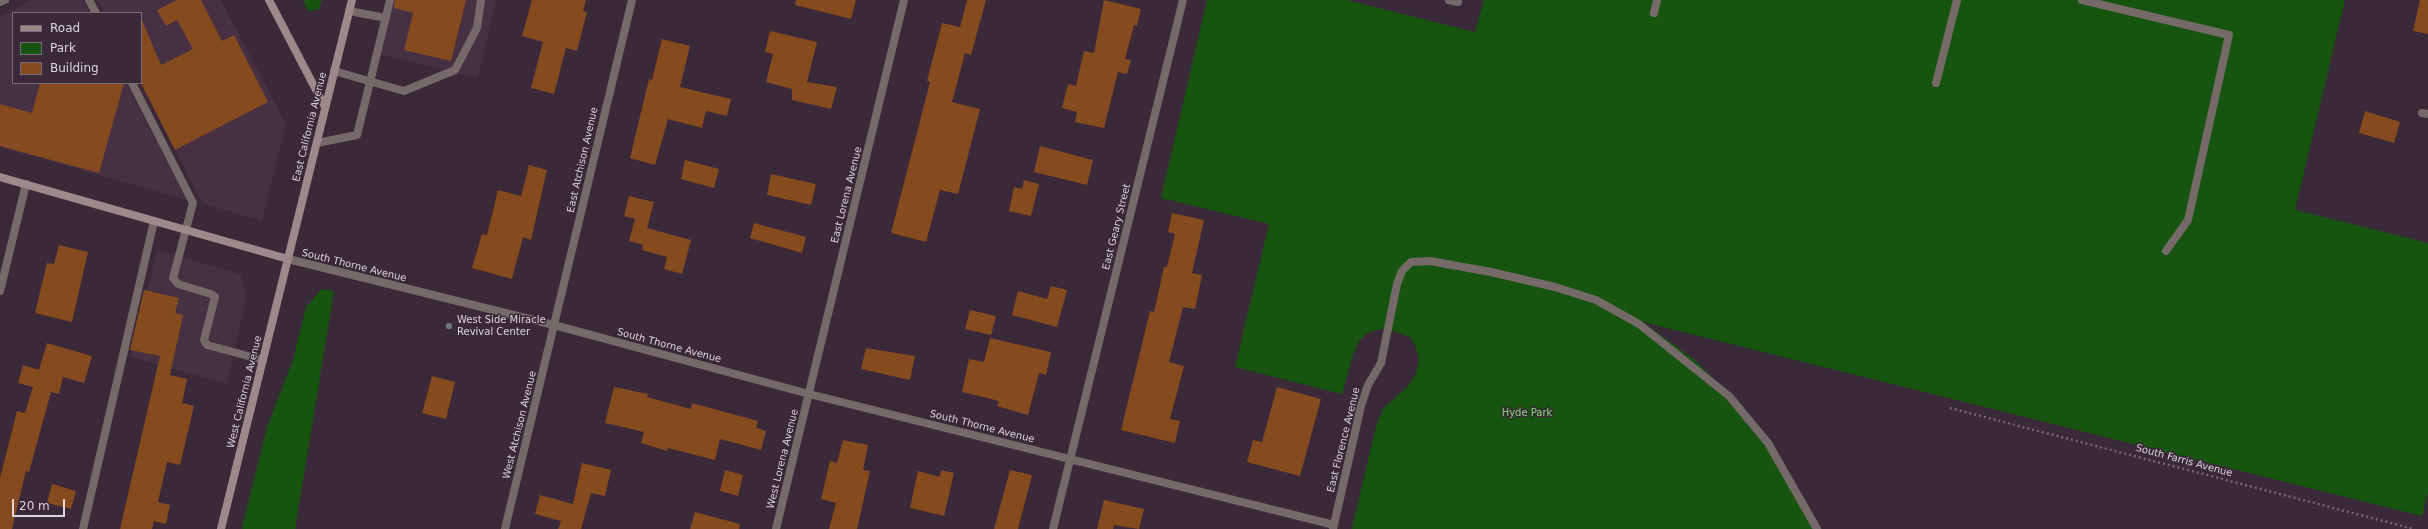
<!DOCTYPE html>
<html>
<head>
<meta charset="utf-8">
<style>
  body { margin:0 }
  #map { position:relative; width:2428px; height:529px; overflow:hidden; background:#3a2938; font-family:"DejaVu Sans",sans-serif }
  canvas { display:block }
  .legend { position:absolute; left:12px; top:12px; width:130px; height:72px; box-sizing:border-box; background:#3a2938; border:1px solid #7c6d7a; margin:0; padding:5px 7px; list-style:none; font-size:12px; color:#ded4dd }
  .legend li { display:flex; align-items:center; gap:8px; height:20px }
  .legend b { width:20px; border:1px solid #7c6d7a }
  .scale { position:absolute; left:12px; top:499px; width:53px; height:18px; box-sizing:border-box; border:2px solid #ded4dd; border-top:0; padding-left:5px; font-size:12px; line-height:14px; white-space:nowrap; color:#ded4dd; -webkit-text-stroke:3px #3a2938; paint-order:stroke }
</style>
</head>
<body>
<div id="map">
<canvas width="2428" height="529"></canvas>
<ul class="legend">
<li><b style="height:5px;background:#9d898b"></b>Road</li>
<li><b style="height:11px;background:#16540f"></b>Park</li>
<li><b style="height:11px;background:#864a1f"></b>Building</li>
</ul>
<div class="scale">20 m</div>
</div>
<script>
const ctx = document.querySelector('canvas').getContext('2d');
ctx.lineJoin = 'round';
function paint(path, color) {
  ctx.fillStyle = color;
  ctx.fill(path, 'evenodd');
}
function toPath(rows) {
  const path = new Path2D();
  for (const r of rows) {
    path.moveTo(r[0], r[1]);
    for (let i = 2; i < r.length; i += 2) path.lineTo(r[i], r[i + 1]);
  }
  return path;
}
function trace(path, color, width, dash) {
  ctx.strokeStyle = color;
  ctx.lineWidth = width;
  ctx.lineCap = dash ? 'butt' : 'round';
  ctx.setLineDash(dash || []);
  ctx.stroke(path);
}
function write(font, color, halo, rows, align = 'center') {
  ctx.font = font + ' "DejaVu Sans",sans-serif';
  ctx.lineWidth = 3;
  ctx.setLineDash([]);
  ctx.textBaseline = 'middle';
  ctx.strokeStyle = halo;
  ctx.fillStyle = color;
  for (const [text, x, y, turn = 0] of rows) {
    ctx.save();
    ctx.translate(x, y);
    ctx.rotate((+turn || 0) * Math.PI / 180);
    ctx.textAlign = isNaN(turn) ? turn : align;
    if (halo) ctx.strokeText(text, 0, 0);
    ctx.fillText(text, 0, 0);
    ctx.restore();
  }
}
paint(toPath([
  [32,0,83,0,90,13,13,13,13,83,126,83,187,200,0,147,0,17],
  [97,0,221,0,286,124,262,221,203,204,140,83,141,13,103,13],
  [387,0,496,0,478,78,374,53],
  [157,250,240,274,247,294,227,384,131,357]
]), '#463044');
paint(toPath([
  [303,0,322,0,319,9,308,11],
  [1207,0,1347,0,1475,32,1484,0,2345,0,2295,210,2428,243,2428,492,2422,516,1643,322,1695,360,1749,414,1789,473,1807,506,1815,529,1352,529,1376,426,1383,409,1408,386,1416,374,1419,359,1416,348,1411,338,1391,330,1381,329,1367,333,1359,341,1353,355,1342,394,1235,367,1269,224,1161,198],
  [322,289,334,291,295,529,242,529,267,427,293,360,306,307]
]), '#16540f');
paint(toPath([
  [177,0,201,0,222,41,234,35,268,102,175,150,141,83,141,18,161,65,193,49,177,20,166,26,157,10],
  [395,0,466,0,451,61,404,50,413,13,394,8],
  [532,0,586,0,583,11,587,12,577,51,566,48,554,94,531,88,543,42,522,36],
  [796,0,856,0,851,19,795,5],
  [967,0,986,0,971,55,965,53,952,102,980,109,958,194,940,190,926,242,891,233,930,82,927,81,942,23,960,27],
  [1104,0,1141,9,1137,26,1134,25,1125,59,1131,60,1127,74,1118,72,1104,128,1075,122,1077,112,1062,108,1068,84,1076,86,1084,51,1094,53],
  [2420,0,2428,0,2428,34,2413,31],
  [770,31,817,42,807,82,837,87,831,109,792,100,792,89,766,82,773,54,765,52],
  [662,39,690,46,680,87,731,99,727,116,706,111,702,128,668,119,655,165,630,158,649,79,652,80],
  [40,83,124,83,99,173,0,146,0,104,32,113],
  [2365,111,2400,122,2394,143,2359,133],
  [1040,146,1093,160,1087,185,1034,172],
  [685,160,719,169,714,188,681,179],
  [529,165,547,170,531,240,523,237,512,279,472,268,482,234,487,235,498,190,521,196],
  [771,174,816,184,811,205,767,195],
  [1024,180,1039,184,1031,216,1009,211,1014,187,1022,189],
  [629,196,654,202,647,228,691,240,682,274,664,269,667,257,642,250,643,245,629,241,635,219,624,216],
  [1172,213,1204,220,1192,273,1202,275,1195,309,1183,307,1169,362,1184,366,1170,419,1180,421,1175,443,1121,430,1150,311,1154,312,1164,267,1167,267,1175,234,1168,232],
  [754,223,806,237,802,253,750,238],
  [59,245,88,252,72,322,35,313,47,263,54,264],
  [1051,286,1067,290,1057,327,1012,315,1018,291,1047,299],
  [144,290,179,298,175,313,183,315,170,375,187,379,182,403,194,406,180,465,167,462,158,502,170,505,166,524,154,521,152,529,120,529,160,356,130,350],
  [970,310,996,316,991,335,965,329],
  [990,338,1051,352,1046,375,1039,373,1028,415,997,406,999,401,962,392,969,359,984,362],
  [47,343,92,356,84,383,63,377,59,394,51,392,29,472,26,471,12,529,0,529,0,478,17,411,25,413,33,387,18,383,23,365,39,370],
  [866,348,915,356,910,380,861,369],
  [432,376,455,382,446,419,422,413],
  [614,387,648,394,647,397,691,409,692,403,758,421,756,428,766,431,761,450,720,439,715,460,668,448,667,451,641,443,644,432,605,423],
  [1277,387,1321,399,1300,476,1247,462,1253,440,1262,442],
  [843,440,868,445,863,470,870,471,857,529,829,529,836,503,821,499,830,461,837,463],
  [582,463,611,470,605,496,591,493,581,529,558,529,561,521,535,514,540,495,573,504],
  [725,470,743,475,738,496,720,491],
  [941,470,954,473,944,516,910,508,918,471,940,477],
  [1010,470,1032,475,1018,529,994,529],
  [52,484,76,491,71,509,47,503],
  [1104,500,1144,509,1139,529,1114,525,1113,529,1097,529],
  [695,512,740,524,739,529,690,529]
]), '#864a1f');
trace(toPath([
  [1950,408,2414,529]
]), '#756774', 2.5, [2, 3]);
trace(toPath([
  [89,0,96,13],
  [0,2,5,0],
  [349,11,386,18],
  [334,71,404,91,455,70,477,28,481,0],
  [132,83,193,203,173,278,178,284,211,294,215,297,204,340,207,345,263,360],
  [2422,113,2428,114],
  [317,143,357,135,390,0],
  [1381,363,1397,284,1402,271,1411,262,1430,261,1491,272,1555,287,1596,300,1639,324,1729,396,1768,443,1817,529],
  [83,529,154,221]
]), '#76696a', 8);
trace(toPath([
  [2082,0,2229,35,2188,220,2166,251],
  [1654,13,1657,0],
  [1936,83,1957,0],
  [288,259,554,325,809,394,1334,525],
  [0,291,26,184],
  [505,529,632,0],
  [776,529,904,0],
  [1053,529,1183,0],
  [1333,529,1361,406,1368,385,1381,363]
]), '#76696a', 8);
trace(toPath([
  [1449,0,1458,2,1458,0]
]), '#76696a', 8);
trace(toPath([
  [269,0,325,107],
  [0,177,288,259],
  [221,529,352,0]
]), '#9d898b', 8);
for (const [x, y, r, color] of [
  [449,326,4,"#6b7280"]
]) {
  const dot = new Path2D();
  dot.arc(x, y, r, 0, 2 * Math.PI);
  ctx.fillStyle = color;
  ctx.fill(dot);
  trace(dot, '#3a2938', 1.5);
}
write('10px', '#ded4dd', '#3a2938', [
  ["East California Avenue",310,127,-76],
  ["East Atchison Avenue",583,160,-77],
  ["East Lorena Avenue",847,195,-76],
  ["East Geary Street",1117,227,-76],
  ["South Thorne Avenue",354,266,14],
  ["South Thorne Avenue",669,346,15],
  ["West California Avenue",245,392,-76],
  ["West Atchison Avenue",520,425,-76],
  ["South Thorne Avenue",982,427,14],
  ["East Florence Avenue",1344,440,-76],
  ["West Lorena Avenue",783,459,-76],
  ["South Farris Avenue",2184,461,15]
]);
write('10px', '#ded4dd', '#3a2938', [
  ["West Side Miracle",457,320],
  ["Revival Center",457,332]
], 'left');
write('10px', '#85da7b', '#3a2938', [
  ["Hyde Park",1527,413]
]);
</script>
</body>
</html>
